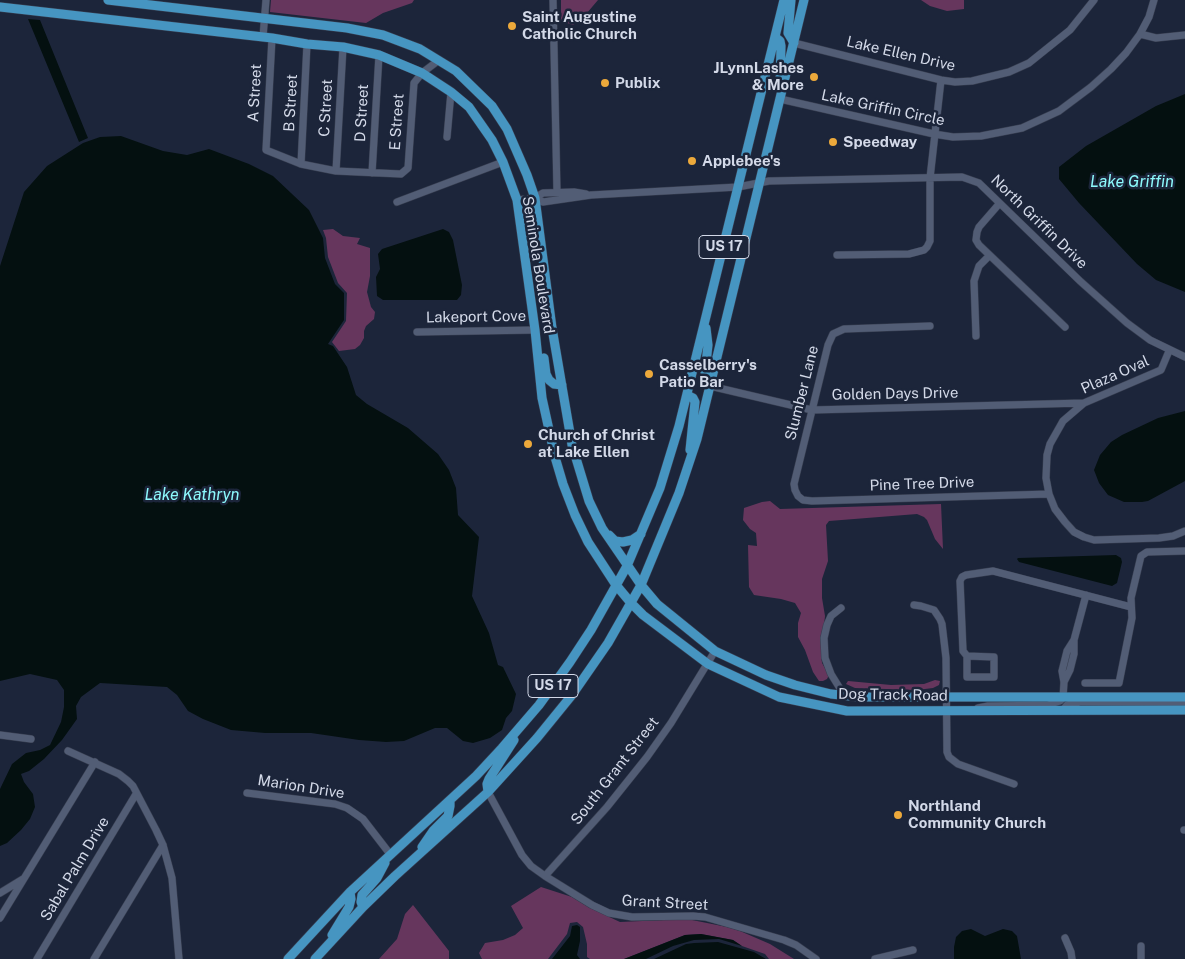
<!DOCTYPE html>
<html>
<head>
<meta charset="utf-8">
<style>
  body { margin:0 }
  canvas { display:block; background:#1c253a }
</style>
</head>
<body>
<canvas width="1185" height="959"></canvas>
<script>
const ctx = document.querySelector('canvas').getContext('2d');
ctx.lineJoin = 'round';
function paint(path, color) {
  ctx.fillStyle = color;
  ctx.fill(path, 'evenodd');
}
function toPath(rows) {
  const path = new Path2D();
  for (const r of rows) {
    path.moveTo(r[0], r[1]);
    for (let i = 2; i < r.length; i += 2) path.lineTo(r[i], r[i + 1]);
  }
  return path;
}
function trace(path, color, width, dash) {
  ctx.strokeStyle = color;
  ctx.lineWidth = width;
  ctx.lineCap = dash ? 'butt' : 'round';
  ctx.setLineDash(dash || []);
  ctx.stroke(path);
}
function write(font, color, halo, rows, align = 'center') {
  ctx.font = font + ' "Public Sans",sans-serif';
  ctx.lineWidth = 5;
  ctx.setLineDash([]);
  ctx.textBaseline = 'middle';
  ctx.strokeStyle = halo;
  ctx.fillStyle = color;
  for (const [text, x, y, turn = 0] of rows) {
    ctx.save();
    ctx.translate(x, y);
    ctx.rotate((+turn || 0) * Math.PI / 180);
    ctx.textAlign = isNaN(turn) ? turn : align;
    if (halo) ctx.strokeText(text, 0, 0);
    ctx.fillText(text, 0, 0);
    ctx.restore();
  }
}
paint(toPath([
  [271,0,414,0,412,3,383,13,366,23,270,12],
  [561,0,598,0,581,20,573,25,561,21],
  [921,0,964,0,964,9,947,11,930,6],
  [333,229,343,236,360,238,357,244,370,248,370,276,367,292,371,307,375,312,374,319,366,326,364,331,364,338,360,345,355,349,339,351,332,342,346,321,347,293,338,283,328,257,326,238,323,230],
  [770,501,780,509,941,504,943,549,935,539,927,520,924,517,917,514,829,521,826,525,828,561,822,579,822,598,825,616,821,652,822,663,829,675,827,679,823,681,819,681,813,672,805,650,798,637,798,623,801,613,795,603,781,599,754,595,749,587,748,545,757,546,756,533,750,529,743,520,744,508,762,502],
  [935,680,940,681,939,685,933,688,917,690,855,688,846,684,848,681,891,685,924,684],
  [541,887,572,897,590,908,620,922,687,919,727,927,740,931,770,944,794,959,769,959,765,954,742,946,733,940,701,934,685,935,624,959,590,959,587,957,587,944,583,927,577,922,570,923,567,934,548,959,482,959,479,953,485,943,503,940,515,935,523,928,511,906],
  [413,905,449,951,449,959,379,959,397,939,405,914]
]), '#66365d');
paint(toPath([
  [28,19,40,20,88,138,79,142],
  [1185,94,1185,292,1156,280,1137,264,1079,203,1059,179,1059,167,1086,146,1156,106],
  [121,136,163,151,187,155,209,149,249,164,273,176,309,210,323,238,325,258,335,284,344,293,344,320,328,344,333,346,347,367,356,395,367,404,408,428,438,454,449,470,456,488,458,515,479,537,472,596,489,633,498,665,503,667,516,694,512,711,506,718,502,730,490,738,473,743,463,741,447,728,435,728,404,741,386,742,359,740,311,733,265,733,231,730,203,719,188,711,177,695,167,687,100,683,81,697,76,706,77,719,62,740,44,759,29,771,21,774,24,782,33,794,35,807,30,819,21,830,7,843,0,846,0,789,12,764,26,753,40,750,50,745,61,722,64,707,64,690,57,680,30,674,0,681,0,266,24,192,47,166,83,143,100,137],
  [443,229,449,232,453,240,462,285,461,295,457,300,383,300,377,296,376,277,380,269,378,254,382,249],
  [1185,411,1185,481,1148,501,1142,502,1124,502,1108,495,1099,483,1094,470,1100,455,1111,442,1122,435,1158,418],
  [1116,555,1121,558,1122,562,1117,583,1112,586,1019,562,1017,559,1018,558],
  [577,925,580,927,580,941,577,955,580,959,552,959,570,936,572,926],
  [971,929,985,936,1003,929,1012,931,1017,936,1021,959,954,959,954,947,956,937,962,931],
  [701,934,733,940,742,946,719,939,694,940,673,946,646,959,624,959,685,935],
  [718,942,754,952,766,959,654,959,686,944,694,943]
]), '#041010');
const minor = toPath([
  [553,0,557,192],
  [1140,34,1156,38,1185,35],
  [263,37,266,0],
  [272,38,266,150,301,164,336,171,401,174,408,168,414,83,422,73,439,60],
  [794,43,941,80,955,82,972,81,1009,72,1029,63,1070,30,1094,0],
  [780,99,934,134,953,137,981,136,1022,128,1059,111,1091,87,1111,69,1126,53,1140,34,1149,17,1154,0],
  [447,137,451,92],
  [301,164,307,44],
  [336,171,343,47],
  [372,173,379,55],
  [535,198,543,202,591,195,738,187,769,181,962,177,979,183,1080,281,1127,323,1150,340,1185,357],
  [517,200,535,198,543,193,574,192,586,194],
  [397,202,503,162],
  [999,204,979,227,977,232,976,240,979,245,1065,327],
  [837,255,909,254,924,250,927,247,930,241,930,178,941,80],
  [930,326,844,329,833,334,828,345,794,484,795,490,798,496,803,500,812,501,1049,494],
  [417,332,535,330],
  [976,336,974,281,979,266,989,256],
  [1169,351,1161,370,1084,403,1063,421,1050,444,1047,455,1046,478,1049,494,1055,509,1065,522,1074,532,1084,537,1094,540,1159,538,1173,536,1185,531],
  [710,386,812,410,1084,403],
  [914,605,921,606,934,610,940,619,942,624,946,658,947,752,949,757,958,764,1014,784],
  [841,608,831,616,827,625,824,638,825,658,831,674,844,695],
  [967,656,994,657,994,677,967,677,967,656,963,651,960,581,962,577,966,575,993,571,1131,607],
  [1064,682,1070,670,1074,654,1074,641],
  [1085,683,1119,683,1132,618,1131,598,1141,556,1147,552,1185,551],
  [978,708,988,706,1048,705,1060,701,1063,698,1064,682,1062,671,1067,651,1074,640,1086,595],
  [1063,710,1067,705,1080,702,1185,702],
  [0,735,31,739],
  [68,751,119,774,128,781,133,786,156,830,163,845,172,878,179,959],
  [488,792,522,855,531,866,545,876,592,905,609,913,632,917,693,916,705,917,784,940,796,945,816,959],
  [247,793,335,804,347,808,363,819,390,854],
  [1184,830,1185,830],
  [545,876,607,807,647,757,671,723,715,651],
  [0,893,23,879],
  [0,918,95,762],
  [1065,938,1071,952,1072,959],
  [1141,946,1141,959],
  [37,959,136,794],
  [94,959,163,845],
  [875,959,913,950]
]);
const major = toPath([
  [108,0,347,28,383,35,420,49,456,71,492,106,507,129,527,175,535,198,552,328,572,445,589,501,602,528,641,585,657,604,715,651,766,675,795,685,831,694,859,697,1185,697],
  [791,0,788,33,794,43],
  [0,7,272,38,307,44,343,47,379,55,422,73,451,92,469,107,492,140,503,162,517,200,535,330,542,398,555,457,563,484,575,515,588,542,616,585,631,603,643,615,708,664,779,697,847,711,1185,710],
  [775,37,780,41,781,46,780,86],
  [706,328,708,345,705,372,706,379,710,386],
  [544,358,546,374,549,380,554,384,562,385],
  [687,395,693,398,695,402,690,450],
  [609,535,615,541,623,542,632,540,641,534],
  [488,792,487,784,489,779,514,740],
  [422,847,433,831,448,816,450,806,450,800],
  [363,907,361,902,362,895,377,878,385,863],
  [332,935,349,907,351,899,350,892],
  [288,959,350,892,476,776,502,748,539,705,570,662,591,630,627,566,660,488,679,426,784,0],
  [315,959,363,907,395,876,488,792,537,738,572,695,608,643,641,585,679,493,697,439,804,0]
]);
trace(minor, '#383f51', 8);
trace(major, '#383f51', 10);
trace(minor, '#525d75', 7);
trace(major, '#4695c1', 9);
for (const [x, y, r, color] of [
  [512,26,5,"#eca93b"],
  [814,77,5,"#eca93b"],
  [605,83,5,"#eca93b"],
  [833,142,5,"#eca93b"],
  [692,161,5,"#eca93b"],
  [649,374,5,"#eca93b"],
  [528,444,5,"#eca93b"],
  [898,815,5,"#eca93b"]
]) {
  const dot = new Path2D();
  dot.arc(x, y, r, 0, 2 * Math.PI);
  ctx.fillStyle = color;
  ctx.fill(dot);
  trace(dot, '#1c253a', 2);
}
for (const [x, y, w] of [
  [724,247,50],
  [553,686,50]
]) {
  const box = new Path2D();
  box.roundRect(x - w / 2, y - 11.5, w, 23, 4);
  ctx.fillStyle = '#1c253a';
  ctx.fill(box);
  trace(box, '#d3d9e8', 1);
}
write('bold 14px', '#d3d9e8', null, [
  ["US 17",724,247],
  ["US 17",553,686]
]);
write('bold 15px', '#d3d9e8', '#1c253a', [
  ["Saint Augustine",522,17],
  ["Catholic Church",522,34],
  ["JLynnLashes",804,68,"right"],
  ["& More",804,85,"right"],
  ["Publix",615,83],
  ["Speedway",843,142],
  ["Applebee's",702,161],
  ["Casselberry's",659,365],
  ["Patio Bar",659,382],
  ["Church of Christ",538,435],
  ["at Lake Ellen",538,452],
  ["Northland",908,806],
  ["Community Church",908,823]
], 'left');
write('15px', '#d3d9e8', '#1c253a', [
  ["Lake Ellen Drive",901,54,13],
  ["A Street",255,93,-87],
  ["B Street",291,103,-87],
  ["C Street",326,108,-87],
  ["Lake Griffin Circle",883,108,12],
  ["D Street",362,113,-87],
  ["E Street",397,122,-86],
  ["North Griffin Drive",1039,222,44],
  ["Seminola Boulevard",538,265,81],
  ["Lakeport Cove",476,317,-1],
  ["Plaza Oval",1115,375,-24],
  ["Slumber Lane",802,393,-76],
  ["Golden Days Drive",895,394,-1],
  ["Pine Tree Drive",922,484,-2],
  ["Dog Track Road",893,695,1],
  ["South Grant Street",615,771,-52],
  ["Marion Drive",301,787,9],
  ["Sabal Palm Drive",75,869,-59],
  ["Grant Street",665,903,3]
]);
write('italic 16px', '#8df9fd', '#1c253a', [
  ["Lake Griffin",1132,182],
  ["Lake Kathryn",192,495]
]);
</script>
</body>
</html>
